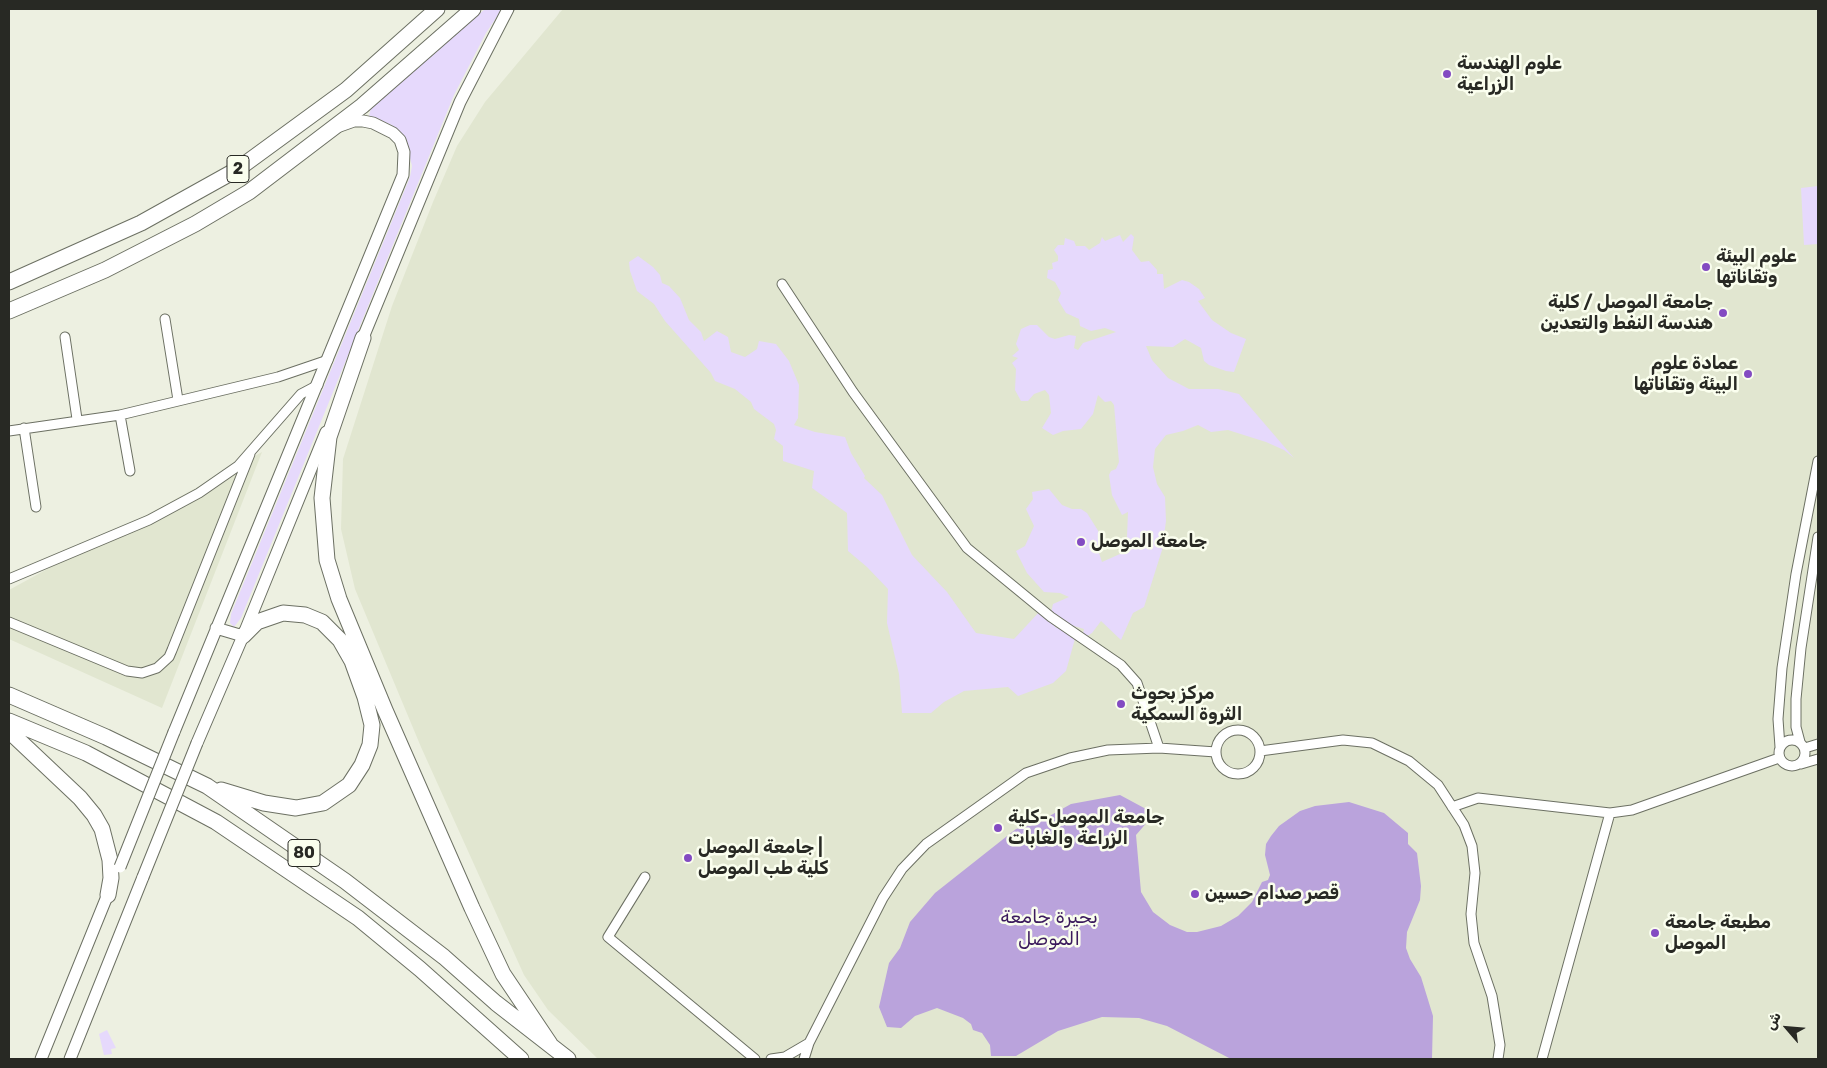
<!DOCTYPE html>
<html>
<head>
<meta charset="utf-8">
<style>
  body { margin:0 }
  #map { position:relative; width:1827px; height:1068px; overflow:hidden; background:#edf0e1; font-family:Rubik,"Noto Sans Arabic",sans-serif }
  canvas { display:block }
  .frame { position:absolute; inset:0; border:10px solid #282924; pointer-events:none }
  .north { position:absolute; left:1762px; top:1003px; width:50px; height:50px; -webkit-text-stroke:4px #fafeee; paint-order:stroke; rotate:297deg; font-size:14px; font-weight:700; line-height:20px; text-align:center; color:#282924 }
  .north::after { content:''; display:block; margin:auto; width:18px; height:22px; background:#282924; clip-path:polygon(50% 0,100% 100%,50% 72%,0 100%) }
</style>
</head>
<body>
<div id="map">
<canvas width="1827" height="1068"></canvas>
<div class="frame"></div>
<div class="north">ش</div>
</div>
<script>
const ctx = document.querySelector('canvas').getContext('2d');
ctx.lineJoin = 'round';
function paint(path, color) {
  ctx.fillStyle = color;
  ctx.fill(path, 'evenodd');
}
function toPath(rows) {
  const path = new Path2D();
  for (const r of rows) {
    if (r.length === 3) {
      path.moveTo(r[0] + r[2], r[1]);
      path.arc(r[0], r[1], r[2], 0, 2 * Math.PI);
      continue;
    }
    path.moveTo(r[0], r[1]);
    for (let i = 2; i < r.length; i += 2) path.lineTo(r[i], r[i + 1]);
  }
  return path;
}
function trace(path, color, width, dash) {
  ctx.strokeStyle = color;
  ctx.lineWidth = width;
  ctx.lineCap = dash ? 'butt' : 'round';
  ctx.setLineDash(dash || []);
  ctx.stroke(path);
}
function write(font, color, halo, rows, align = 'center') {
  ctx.font = font + ' Rubik,"Noto Sans Arabic",sans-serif';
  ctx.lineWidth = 5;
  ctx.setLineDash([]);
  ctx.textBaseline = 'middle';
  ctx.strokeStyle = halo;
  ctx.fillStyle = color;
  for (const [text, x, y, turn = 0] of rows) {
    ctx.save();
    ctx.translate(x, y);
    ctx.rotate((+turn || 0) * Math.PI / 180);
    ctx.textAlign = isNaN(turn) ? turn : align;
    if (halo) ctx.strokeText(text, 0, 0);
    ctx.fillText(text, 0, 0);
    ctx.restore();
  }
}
paint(toPath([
  [563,9,1818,9,1818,1059,598,1059,548,1010,524,975,421,747,355,589,341,529,343,459,392,306,433,202,457,146,485,102],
  [262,452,162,708,9,639,9,590]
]), '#e1e6d0');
paint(toPath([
  [485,9,502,9,486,33,454,95,241,618,234,627,230,623,231,614,410,177,412,166,406,142,392,125,369,116,371,108],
  [1818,186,1818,244,1804,245,1801,188],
  [1131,234,1134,237,1132,250,1141,262,1149,261,1157,270,1157,274,1163,274,1164,289,1182,280,1189,282,1199,289,1205,298,1198,301,1212,320,1231,333,1246,339,1234,372,1226,371,1209,365,1204,361,1201,348,1185,339,1173,347,1146,346,1152,360,1168,378,1189,389,1218,389,1239,394,1294,458,1284,450,1266,442,1228,430,1211,432,1198,425,1183,431,1166,435,1155,449,1153,467,1157,484,1165,497,1166,521,1162,550,1144,607,1133,613,1121,640,1101,621,1092,633,1082,639,1084,629,1051,619,1055,627,1076,635,1066,671,1053,683,1018,696,1008,687,964,691,944,702,931,713,902,713,899,674,887,623,888,589,867,567,848,551,847,513,812,488,814,471,783,461,783,446,774,439,776,430,774,424,754,409,751,402,735,389,715,381,711,373,665,321,654,304,637,291,630,271,629,262,638,256,653,267,660,275,662,283,669,286,680,298,689,320,701,332,704,341,717,331,728,337,731,352,745,357,757,349,759,341,776,344,789,361,799,385,798,418,794,425,815,432,845,437,851,453,865,476,864,478,882,495,912,555,947,592,976,633,1014,639,1041,610,1050,617,1053,604,1069,597,1060,593,1044,592,1027,573,1016,551,1025,546,1034,526,1026,509,1033,499,1032,492,1049,489,1062,505,1072,509,1081,509,1087,513,1102,537,1097,547,1102,562,1120,554,1127,537,1128,512,1122,515,1112,495,1109,475,1111,471,1116,469,1119,462,1114,405,1111,401,1105,402,1098,395,1093,414,1081,429,1063,431,1053,435,1042,428,1051,413,1049,395,1045,390,1034,394,1028,401,1021,401,1015,390,1016,369,1012,363,1018,358,1012,356,1019,350,1016,344,1021,329,1030,325,1037,325,1049,337,1055,339,1069,335,1076,336,1074,348,1078,350,1083,343,1116,332,1105,328,1091,331,1080,326,1079,319,1066,313,1058,300,1061,293,1055,282,1047,278,1048,270,1053,269,1052,263,1058,261,1058,256,1054,250,1058,245,1064,245,1065,238,1074,241,1076,246,1085,246,1089,250,1100,243,1102,237,1105,241,1120,235,1123,242],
  [107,1030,116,1048,111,1049,112,1054,104,1055,99,1034]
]), '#e6d9fc');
paint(toPath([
  [1120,795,1146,809,1149,820,1136,835,1141,892,1153,912,1170,925,1187,932,1197,932,1221,926,1238,916,1252,902,1262,882,1268,880,1270,875,1265,855,1266,844,1271,836,1279,826,1300,811,1315,806,1349,802,1384,813,1408,833,1408,844,1417,853,1421,886,1420,900,1407,932,1406,948,1410,959,1421,977,1433,1016,1432,1059,1231,1059,1167,1026,1139,1018,1102,1017,1058,1031,1016,1056,991,1056,990,1045,982,1033,973,1030,971,1024,963,1018,937,1008,915,1016,901,1028,887,1027,879,1007,889,963,900,948,910,922,935,893,1016,829,1035,824,1071,804]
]), '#baa3dc');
const street = toPath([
  [782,284,853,392,967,548,1051,617,1121,665,1137,683,1159,748],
  [165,319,178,400],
  [65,337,77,419],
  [120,415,130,471],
  [24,428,36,507],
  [9,431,120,415,278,377,328,360],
  [9,579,149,520,199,493,238,466,301,394,318,385],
  [9,622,127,671,142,673,157,668,169,657,172,650,250,454],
  [1238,752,22],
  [1792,753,13],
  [1800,742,1796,727,1796,699,1801,648,1818,537],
  [1780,747,1778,719,1782,668,1796,574,1818,461],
  [1805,748,1818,744],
  [1260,751,1343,740,1372,743,1409,761,1438,785,1464,825,1472,846,1475,873,1471,914,1474,943,1492,996,1500,1045,1498,1059],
  [1801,764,1818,759],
  [1452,807,1478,798,1610,813,1632,810,1779,758],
  [645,877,608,937,755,1059],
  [771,1059,785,1057,809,1043],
  [804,1059,809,1043,883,898,902,869,926,844,1026,773,1070,758,1108,750,1159,748,1216,752],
  [1542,1059,1610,813]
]);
const secondary = toPath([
  [360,345,460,102,508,9],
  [216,628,243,636],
  [174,732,403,175,404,152,400,140,393,133,373,123,363,121,354,121,340,126],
  [197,743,243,636,326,432],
  [41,1059,110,889],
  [70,1059,143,877]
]);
const highway = toPath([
  [9,282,141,223,238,169,346,90,437,9],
  [9,311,105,270,195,224,249,192,362,106,473,9],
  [363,338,329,437,322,498,327,560,339,599,385,710,472,908,503,974,550,1044],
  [9,695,106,737,207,786,345,881,444,957,496,1003,568,1059],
  [9,721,86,753,216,822,358,918,420,969,521,1059],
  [9,731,80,798,94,815,102,829,110,860,111,878,108,895],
  [221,790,264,803,296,808,323,803,349,785,362,765,370,745,372,725,365,697,352,661,340,640,322,622,305,615,283,613,257,622,243,636]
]);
trace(street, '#6c7063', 11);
trace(secondary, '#6c7063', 13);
trace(highway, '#6c7063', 17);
trace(street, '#fff', 9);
trace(secondary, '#fff', 11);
trace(highway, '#fff', 15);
const secondaryBridge = toPath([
  [120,867,174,732],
  [143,877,197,743]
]);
trace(secondaryBridge, '#6c7063', 13, []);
trace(secondaryBridge, '#fff', 11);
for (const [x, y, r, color] of [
  [1447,74,5,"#834bc2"],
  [1706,267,5,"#834bc2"],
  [1723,313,5,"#834bc2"],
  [1748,374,5,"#834bc2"],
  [1081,542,5,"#834bc2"],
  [1121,704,5,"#834bc2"],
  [998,828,5,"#834bc2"],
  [688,858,5,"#834bc2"],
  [1195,894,5,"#834bc2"],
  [1655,933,5,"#834bc2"]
]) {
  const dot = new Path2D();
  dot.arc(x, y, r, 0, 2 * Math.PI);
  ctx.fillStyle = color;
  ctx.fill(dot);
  trace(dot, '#fafeee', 2);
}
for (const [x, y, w] of [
  [238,169,22],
  [304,853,32]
]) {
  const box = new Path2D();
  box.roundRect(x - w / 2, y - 13.5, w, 27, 4);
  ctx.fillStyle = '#fafeee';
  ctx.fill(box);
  trace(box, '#282924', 1);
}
write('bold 16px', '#282924', null, [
  ["2",238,169],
  ["80",304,853]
]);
write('bold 18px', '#282924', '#fafeee', [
  ["علوم الهندسة",1457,64],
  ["الزراعية",1457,85],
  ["علوم البيئة",1716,257],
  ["وتقاناتها",1716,278],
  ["جامعة الموصل / كلية",1713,303,"right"],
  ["هندسة النفط والتعدين",1713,324,"right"],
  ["عمادة علوم",1738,364,"right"],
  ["البيئة وتقاناتها",1738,385,"right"],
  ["جامعة الموصل",1091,542],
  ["مركز بحوث",1131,694],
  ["الثروة السمكية",1131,715],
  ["جامعة الموصل-كلية",1008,818],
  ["الزراعة والغابات",1008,839],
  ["جامعة الموصل |",698,848],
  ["كلية طب الموصل",698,869],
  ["قصر صدام حسين",1205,894],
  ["مطبعة جامعة",1665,923],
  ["الموصل",1665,944]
], 'left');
write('italic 19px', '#3b1a5d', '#fafeee', [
  ["بحيرة جامعة",1049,918],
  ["الموصل",1049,940]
]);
</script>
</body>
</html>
